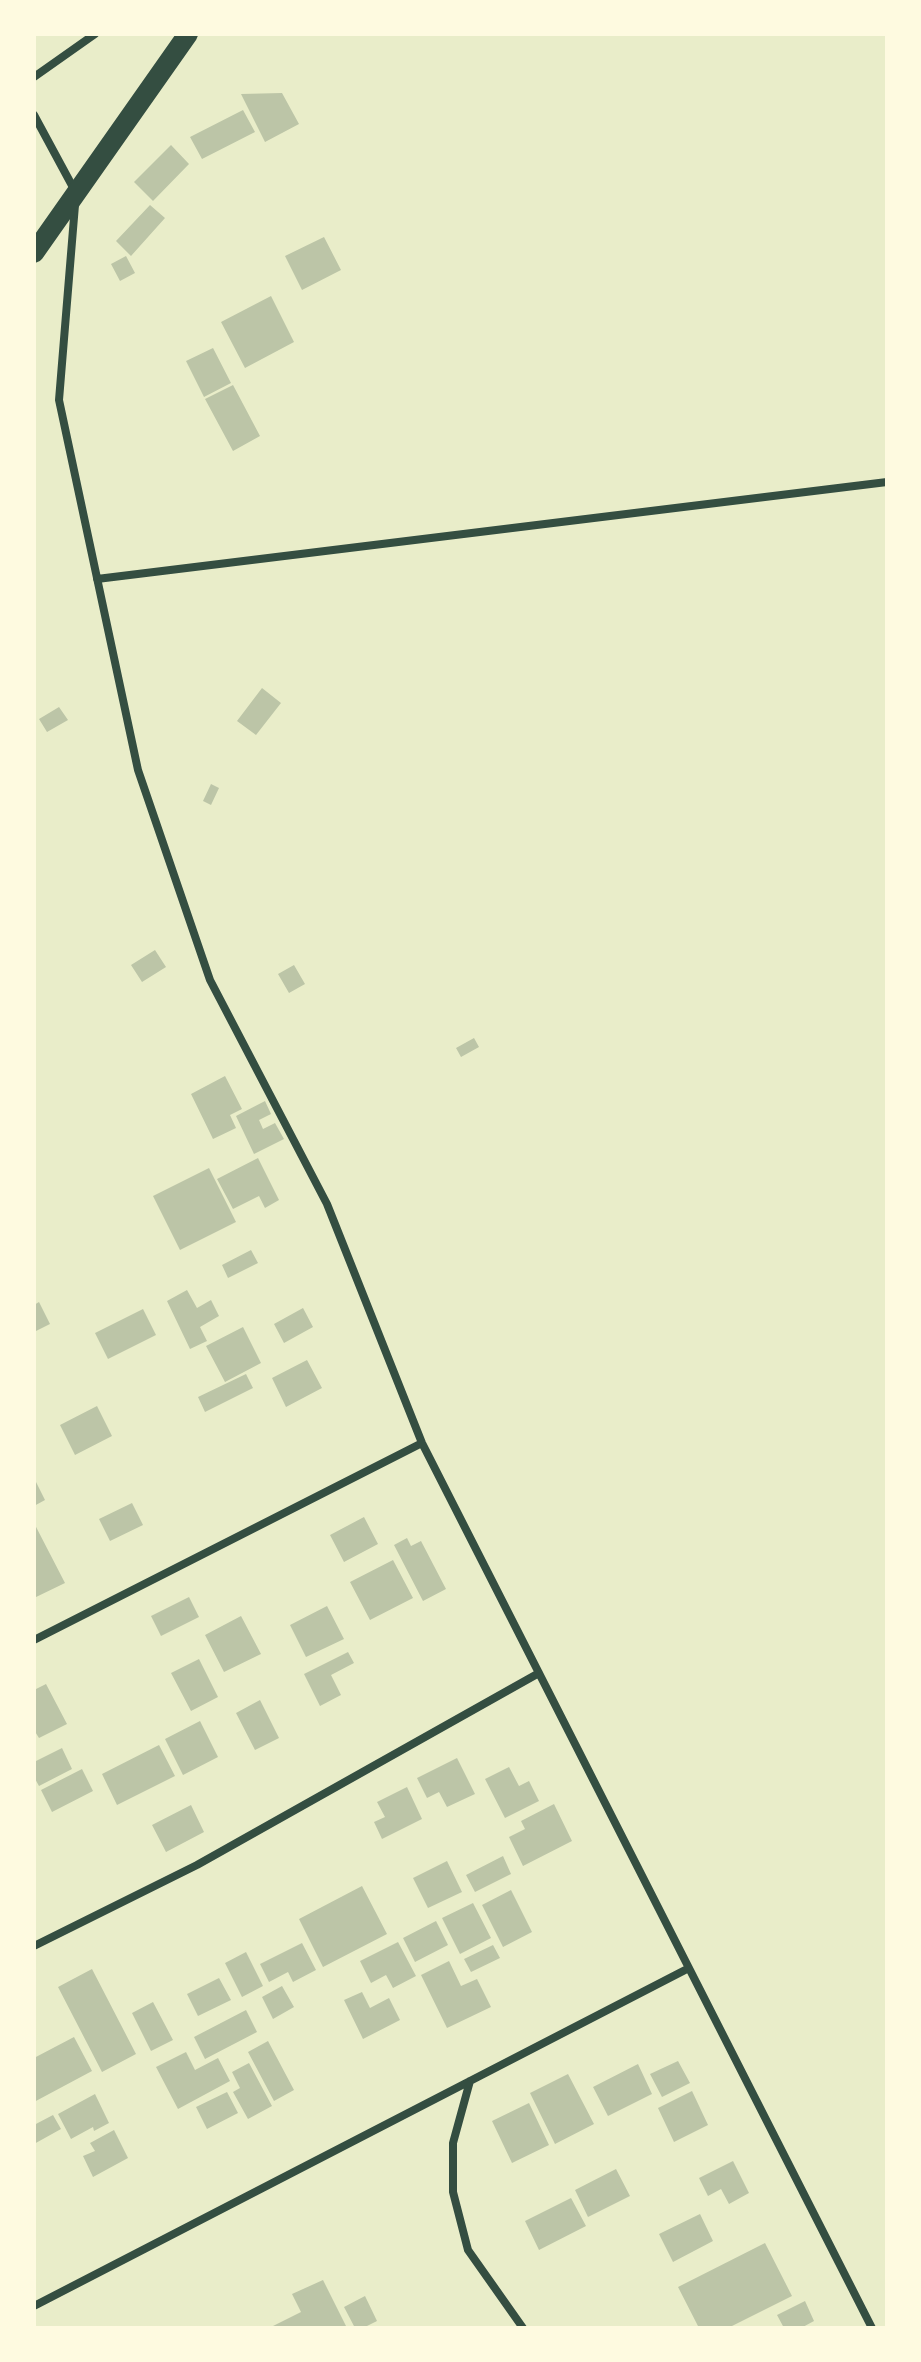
<!DOCTYPE html>
<html>
<head>
<meta charset="utf-8">
<style>
  body { margin:0 }
  #map { position:relative; width:921px; height:2362px; overflow:hidden; background:#e9edc9; font-family:"PT Sans",sans-serif }
  canvas { display:block }
  .frame { position:absolute; inset:0; border:36px solid #fefae0; pointer-events:none }
</style>
</head>
<body>
<div id="map">
<canvas width="921" height="2362"></canvas>
<div class="frame"></div>
</div>
<script>
const ctx = document.querySelector('canvas').getContext('2d');
ctx.lineJoin = 'round';
function paint(path, color) {
  ctx.fillStyle = color;
  ctx.fill(path, 'evenodd');
}
function toPath(rows) {
  const path = new Path2D();
  for (const r of rows) {
    path.moveTo(r[0], r[1]);
    for (let i = 2; i < r.length; i += 2) path.lineTo(r[i], r[i + 1]);
  }
  return path;
}
function trace(path, color, width, dash) {
  ctx.strokeStyle = color;
  ctx.lineWidth = width;
  ctx.lineCap = dash ? 'butt' : 'round';
  ctx.setLineDash(dash || []);
  ctx.stroke(path);
}
paint(toPath([
  [282,93,299,124,265,142,241,94],
  [243,110,255,132,202,159,190,137],
  [171,145,189,164,153,201,134,182],
  [150,205,165,218,131,256,116,241],
  [324,237,341,270,302,290,285,256],
  [126,256,135,273,120,281,111,264],
  [271,296,294,342,245,368,221,322],
  [213,348,231,383,204,397,186,361],
  [233,385,260,436,233,451,205,399],
  [262,688,281,703,256,735,237,721],
  [59,707,68,720,47,732,39,719],
  [211,784,219,788,211,805,203,801],
  [155,950,166,967,142,982,131,965],
  [294,965,305,984,289,993,278,974],
  [474,1038,479,1047,461,1057,456,1048],
  [225,1076,242,1109,230,1115,236,1128,213,1139,191,1094],
  [265,1101,271,1114,259,1120,263,1129,275,1123,284,1139,254,1154,236,1116],
  [258,1158,279,1200,265,1208,259,1196,233,1209,217,1179],
  [209,1168,236,1222,180,1250,153,1196],
  [251,1250,258,1263,228,1278,222,1265],
  [187,1290,197,1308,211,1300,219,1316,200,1327,207,1341,190,1349,167,1301],
  [39,1302,50,1324,34,1332,34,1305],
  [303,1308,313,1327,284,1343,274,1324],
  [143,1309,156,1335,108,1359,95,1333],
  [243,1327,261,1363,225,1382,206,1346],
  [307,1360,322,1388,286,1407,272,1378],
  [246,1374,253,1388,205,1412,198,1397],
  [97,1406,112,1436,75,1455,60,1425],
  [34,1478,45,1500,34,1506],
  [132,1503,143,1525,110,1541,99,1519],
  [364,1517,378,1544,344,1562,330,1535],
  [34,1523,65,1583,34,1598],
  [407,1538,411,1546,421,1541,446,1589,423,1601,394,1545],
  [393,1560,413,1598,370,1620,350,1582],
  [189,1597,199,1617,161,1636,151,1616],
  [327,1606,344,1639,306,1657,290,1625],
  [241,1616,261,1654,224,1672,205,1635],
  [348,1652,354,1663,331,1675,341,1695,320,1706,304,1674],
  [199,1659,218,1697,191,1711,171,1673],
  [46,1684,67,1724,39,1738,34,1730,34,1690],
  [260,1700,279,1738,255,1750,236,1713],
  [200,1721,218,1757,183,1775,165,1739],
  [159,1745,175,1776,117,1805,102,1774],
  [62,1748,72,1769,39,1786,34,1777,34,1762],
  [457,1758,475,1794,447,1807,439,1792,427,1798,417,1778],
  [509,1767,519,1786,529,1781,539,1801,505,1818,485,1779],
  [82,1769,93,1791,52,1812,41,1790],
  [407,1787,422,1819,382,1839,374,1822,385,1817,377,1802],
  [554,1804,572,1841,523,1866,509,1837,525,1829,521,1821],
  [191,1805,204,1832,166,1852,152,1825],
  [503,1856,511,1874,475,1892,466,1875],
  [447,1861,462,1892,428,1908,413,1878],
  [362,1886,387,1934,323,1967,299,1919],
  [511,1890,532,1932,503,1947,482,1905],
  [473,1903,491,1938,460,1954,442,1918],
  [436,1921,448,1945,415,1962,403,1938],
  [398,1942,416,1976,393,1988,386,1975,371,1983,360,1961],
  [302,1943,316,1970,293,1982,288,1972,269,1982,260,1964],
  [493,1945,500,1958,471,1972,464,1959],
  [246,1952,263,1986,242,1997,225,1963],
  [449,1961,461,1986,477,1979,491,2007,447,2028,421,1975],
  [92,1969,136,2054,102,2072,58,1987],
  [219,1978,231,2000,198,2016,187,1994],
  [282,1986,294,2007,273,2019,262,1997],
  [362,1992,370,2008,389,1998,400,2020,363,2039,344,2000],
  [153,2002,173,2040,151,2051,132,2013],
  [246,2010,257,2032,205,2059,194,2037],
  [74,2037,92,2071,34,2102,34,2058],
  [268,2041,294,2090,274,2101,248,2052],
  [186,2052,195,2070,218,2058,230,2081,178,2109,156,2067],
  [678,2061,690,2083,662,2097,650,2074],
  [249,2063,272,2106,248,2119,233,2092,240,2088,232,2072],
  [638,2064,652,2094,608,2116,593,2087],
  [568,2074,594,2124,555,2144,530,2093],
  [692,2091,708,2125,674,2142,658,2108],
  [227,2092,238,2113,207,2129,196,2107],
  [95,2094,109,2123,94,2131,93,2127,71,2139,58,2114],
  [529,2103,549,2145,512,2163,492,2121],
  [53,2115,61,2129,34,2144,34,2125],
  [114,2130,128,2158,93,2177,83,2156,95,2151,90,2143],
  [733,2161,749,2193,729,2204,721,2189,708,2196,699,2178],
  [616,2169,630,2196,588,2217,575,2190],
  [571,2198,586,2226,539,2250,525,2221],
  [700,2214,713,2241,673,2262,659,2234],
  [765,2243,792,2296,728,2328,699,2328,678,2287],
  [323,2280,347,2328,269,2328,301,2312,292,2294],
  [365,2296,377,2321,363,2328,355,2328,344,2307],
  [805,2301,814,2321,801,2328,784,2328,777,2315]
]), '#bcc5a7');
trace(toPath([
  [34,77,95,34],
  [34,115,75,191],
  [75,205,59,400,138,770,210,980,327,1204,422,1443,872,2328],
  [97,579,887,482],
  [34,1640,422,1443],
  [34,1946,197,1865,539,1673],
  [470,2081,453,2143,453,2192,468,2250,523,2328],
  [34,2306,689,1968]
]), '#344e41', 8);
trace(toPath([
  [34,253,188,34]
]), '#344e41', 20);
</script>
</body>
</html>
